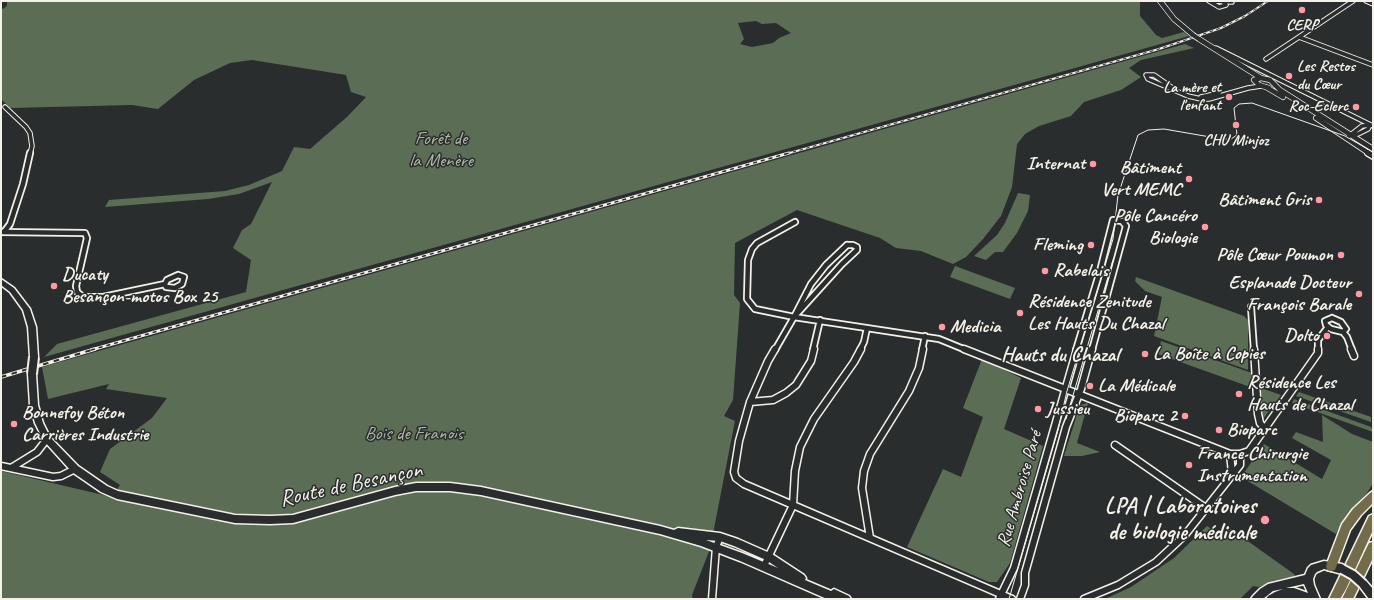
<!DOCTYPE html>
<html>
<head>
<meta charset="utf-8">
<style>
  body { margin:0 }
  #map { position:relative; width:1374px; height:600px; overflow:hidden; background:#2a2d2e; font-family:Caveat,sans-serif }
  canvas { display:block }
  .frame { position:absolute; inset:0; border:2px solid #f4f1e8; pointer-events:none }
</style>
</head>
<body>
<div id="map">
<canvas width="1374" height="600"></canvas>
<div class="frame"></div>
</div>
<script>
const ctx = document.querySelector('canvas').getContext('2d');
ctx.lineJoin = 'round';
function paint(path, color) {
  ctx.fillStyle = color;
  ctx.fill(path, 'evenodd');
}
function toPath(rows) {
  const path = new Path2D();
  for (const r of rows) {
    path.moveTo(r[0], r[1]);
    for (let i = 2; i < r.length; i += 2) path.lineTo(r[i], r[i + 1]);
  }
  return path;
}
function trace(path, color, width, dash) {
  ctx.strokeStyle = color;
  ctx.lineWidth = width;
  ctx.lineCap = dash ? 'butt' : 'round';
  ctx.setLineDash(dash || []);
  ctx.stroke(path);
}
function write(font, color, halo, rows, align = 'center') {
  ctx.font = font + ' Caveat,sans-serif';
  ctx.lineWidth = 3;
  ctx.setLineDash([]);
  ctx.textBaseline = 'middle';
  ctx.strokeStyle = halo;
  ctx.fillStyle = color;
  for (const [text, x, y, turn = 0] of rows) {
    ctx.save();
    ctx.translate(x, y);
    ctx.rotate((+turn || 0) * Math.PI / 180);
    ctx.textAlign = isNaN(turn) ? turn : align;
    if (halo) ctx.strokeText(text, 0, 0);
    ctx.fillText(text, 0, 0);
    ctx.restore();
  }
}
paint(toPath([
  [1,1,1140,1,1140,16,1156,35,1162,38,1184,32,1189,36,44,357,57,344,246,292,251,260,233,248,242,230,251,224,272,182,239,194,208,199,105,207,109,200,225,191,249,185,282,171,294,147,310,149,348,116,366,97,351,92,346,75,252,60,230,63,194,80,158,109,132,105,10,108,1,99,1,10,7,6,7,2],
  [756,21,762,24,776,23,791,33,779,38,773,43,752,47,740,44,744,39,738,23],
  [1185,44,1194,48,1141,60,1129,68,1141,77,1121,90,1084,102,1071,116,1039,126,1025,134,1017,144,1012,187,1001,216,983,239,966,257,953,264,921,251,896,248,880,238,797,210,735,243,734,295,740,303,733,400,724,416,735,421,710,549,692,595,693,599,1,599,1,471,112,497,120,485,100,472,110,449,152,418,167,398,106,389,109,384,48,399,42,367],
  [1018,193,1030,195,1028,211,1017,233,1003,252,995,252,986,260,974,256,997,235,1005,223],
  [955,266,1015,288,1010,299,950,277],
  [1136,277,1244,316,1248,320,1248,370,1154,336,1162,297,1145,291,1135,281],
  [1161,341,1252,373,1253,388,1158,354],
  [982,359,1021,378,1004,429,1043,446,1010,563,997,582,989,582,907,547,943,469,961,477,983,417,963,408],
  [1261,388,1281,395,1263,419],
  [1299,392,1371,417,1371,422,1296,396],
  [1294,399,1371,427,1373,432,1292,403],
  [1088,403,1077,443,1100,452,1082,456,1064,456,1080,405],
  [1322,415,1352,434,1373,442,1373,483,1367,493,1343,521,1336,534,1241,477,1264,444,1322,479,1331,460,1292,438,1296,432,1323,442],
  [1207,526,1222,535,1228,527,1294,574,1295,576,1273,581,1259,587,1253,586,1240,599,1105,599,1131,587,1174,558]
]), '#5c6d56');
const minorFar2 = toPath([
  [1209,1,1219,7,1226,5,1223,2],
  [1213,1,1232,2],
  [1366,1,1373,4],
  [1299,37,1373,65],
  [1216,48,1373,126],
  [1266,59,1353,1],
  [1174,89,1154,75,1146,75,1148,79,1188,96,1201,99,1209,99,1248,88,1261,86],
  [1201,97,1219,93],
  [5,107,26,127,30,133,32,146,30,154],
  [1351,135,1358,134,1368,129,1370,125],
  [1348,137,1362,126,1371,125]
]);
const minorFar1 = toPath([
  [795,222,757,243,752,249,748,260,747,299,755,309,794,317,939,339,966,350],
  [1,232,85,233,87,238,76,286,77,292,83,297,103,297,165,284],
  [4,232,10,224,23,184,30,153],
  [847,245,853,245,857,247,857,250,842,264,794,317,811,284,826,265,847,245],
  [178,275,184,277,182,284,175,288,166,287,165,284,167,280,178,275],
  [1251,307,1254,350],
  [1332,318,1341,322,1346,329,1343,332,1331,329,1326,325,1325,321,1332,318],
  [1343,332,1347,337,1352,350],
  [775,350,794,317],
  [813,350,820,320],
  [860,350,864,342,867,328],
  [922,350,925,336],
  [1076,350,1100,271,1113,220,1122,221,1126,226,1092,350],
  [1318,350,1318,340,1328,327]
]);
const minor = toPath([
  [775,349,768,361,750,402,739,441,734,472,736,478,744,484,1012,599],
  [964,349,1230,454,1240,454,1249,451,1318,353,1318,349],
  [1254,349,1258,414,1260,423,1264,428],
  [1351,349,1354,356],
  [750,402,773,400,786,393,796,385,811,361,814,349],
  [1115,445,1207,509],
  [1230,454,1232,473],
  [1,466,53,477,61,476,75,469],
  [11,468,37,452,47,439],
  [870,538,862,488,864,471,870,454,909,391,919,368,923,349],
  [764,566,793,505,795,471,800,447,814,419,854,362,861,349],
  [712,599,716,547,720,537],
  [999,599,1014,568,1077,349],
  [1020,599,1025,585,1025,573,1066,427,1081,389,1092,349],
  [1084,599,1118,585,1156,562,1185,535,1240,465,1240,454]
]);
const tertiaryFar1 = toPath([
  [1160,1,1174,19,1193,35],
  [1199,39,1261,78],
  [1254,80,1261,78,1270,80,1280,90,1373,149],
  [1254,80,1259,85,1269,88],
  [1266,87,1283,97],
  [1316,118,1370,154]
]);
const tertiary = toPath([
  [1368,153,1373,156]
]);
const secondary = toPath([
  [1,279,14,288,30,309,36,327,38,357,37,359,31,359,30,357,28,327,23,310,10,292,1,285,1,279],
  [32,371,35,372,36,374,38,405,43,423,50,437,78,466,107,486,118,491,235,515,270,516,293,515,395,487,416,483,450,483,481,487,660,526,674,530,678,528,720,533,738,539,772,554,804,575,806,578,805,580,831,591,834,589,849,596,851,599,827,599,740,561,701,546,660,534,481,495,450,491,416,491,395,495,293,523,270,524,235,523,117,499,101,492,72,472,44,441,35,423,30,405,28,374,29,372,32,371],
  [706,540,720,541,734,546,766,560,778,568,742,553,706,540],
  [1324,561,1342,564,1345,566,1347,569,1345,572,1342,574,1324,569,1317,572,1315,574,1313,579,1314,585,1320,599,1297,599,1294,598,1266,599,1268,596,1275,592,1283,589,1273,591,1263,599,1251,599,1253,596,1260,589,1268,584,1305,575,1308,568,1311,565,1324,561],
  [1304,584,1308,593,1294,588,1286,588,1304,584],
  [1363,579,1366,581,1373,589,1373,599,1369,599,1360,587,1358,584,1360,581,1363,579]
]);
const primary = toPath([
  [1373,491,1373,503,1361,515,1350,530,1335,570,1331,571,1327,570,1326,566,1342,524,1353,509,1370,493,1373,491],
  [1373,514,1373,530,1346,589,1340,599,1329,599,1369,516,1373,514],
  [1373,542,1373,558,1353,599,1342,599,1369,543,1373,542]
]);
trace(minorFar2, '#f4f1e8', 5.5);
trace(minorFar1, '#f4f1e8', 8);
trace(minor, '#f4f1e8', 9);
trace(tertiaryFar1, '#f4f1e8', 6);
trace(tertiary, '#f4f1e8', 8);
trace(secondary, '#f4f1e8', 3);
trace(primary, '#f4f1e8', 3);
trace(minorFar2, '#2a2d2e', 3.5);
trace(minorFar1, '#2a2d2e', 4.5);
trace(minor, '#2a2d2e', 6);
trace(tertiaryFar1, '#2a2d2e', 4.5);
trace(tertiary, '#2a2d2e', 5.5);
paint(secondary, '#2a2d2e');
paint(primary, '#726c4b');
trace(toPath([
  [1066,419,1113,260],
  [1009,599,1058,430,1067,391,1113,239,1118,195,1138,135,1148,130,1164,129,1222,139,1231,139,1237,135,1234,108,1239,104,1252,103,1345,136,1373,152]
]), '#f4f1e8', 1);
const railFar2 = toPath([
  [786,154,1159,49,1221,28,1245,16,1268,1]
]);
const railFar1 = toPath([
  [91,350,789,153]
]);
const rail = toPath([
  [1,377,95,349]
]);
trace(railFar2, '#f4f1e8', 2);
trace(railFar1, '#f4f1e8', 3);
trace(rail, '#f4f1e8', 3.5);
trace(railFar2, '#2a2d2e', 1, [3.5]);
trace(railFar1, '#2a2d2e', 1.5, [4]);
trace(rail, '#2a2d2e', 2, [5.5]);
const tertiaryBridge = toPath([
  [1193,35,1199,39]
]);
const secondaryBridge = toPath([
  [32,374,34,357],
  [1342,569,1353,575,1363,584]
]);
trace(tertiaryBridge, '#f4f1e8', 6, []);
trace(secondaryBridge, '#f4f1e8', 12, []);
trace(tertiaryBridge, '#2a2d2e', 4.5);
trace(secondaryBridge, '#2a2d2e', 8);
for (const [x, y, r, color] of [
  [1302,10,4,"#ff9aa2"],
  [1289,76,4,"#ff9aa2"],
  [1229,97,4,"#ff9aa2"],
  [1356,107,4,"#ff9aa2"],
  [1236,125,4,"#ff9aa2"],
  [1093,164,4,"#ff9aa2"],
  [1189,179,4,"#ff9aa2"],
  [1319,200,4,"#ff9aa2"],
  [1205,227,4,"#ff9aa2"],
  [1091,245,4,"#ff9aa2"],
  [1341,255,4,"#ff9aa2"],
  [1045,271,4,"#ff9aa2"],
  [54,286,4,"#ff9aa2"],
  [1359,294,4,"#ff9aa2"],
  [1020,313,4,"#ff9aa2"],
  [942,327,4,"#ff9aa2"],
  [1327,336,4,"#ff9aa2"],
  [1145,354,4,"#ff9aa2"],
  [1090,386,4,"#ff9aa2"],
  [1239,394,4,"#ff9aa2"],
  [1038,409,4,"#ff9aa2"],
  [1185,416,4,"#ff9aa2"],
  [14,424,4,"#ff9aa2"],
  [1219,430,4,"#ff9aa2"],
  [1189,465,4,"#ff9aa2"],
  [1265,520,5,"#ff9aa2"]
]) {
  const dot = new Path2D();
  dot.arc(x, y, r, 0, 2 * Math.PI);
  ctx.fillStyle = color;
  ctx.fill(dot);
  trace(dot, '#2a2d2e', 1.5);
}
write('bold 16px', '#f4f1e8', '#2a2d2e', [
  ["CERP",1302,26],
  ["Les Restos",1297,67,"left"],
  ["du Cœur",1297,85,"left"],
  ["La mère et",1221,88,"right"],
  ["l'enfant",1221,106,"right"],
  ["Roc-Eclerc",1348,107,"right"],
  ["CHU Minjoz",1236,141]
]);
write('19px', '#b0b6a6', '#2a2d2e', [
  ["Forêt de",441,139],
  ["la Menère",441,161],
  ["Bois de Franois",414,434]
]);
write('bold 19px', '#f4f1e8', '#2a2d2e', [
  ["Internat",1085,164,"right"],
  ["Bâtiment",1181,168,"right"],
  ["Vert MEMC",1181,190,"right"],
  ["Bâtiment Gris",1311,200,"right"],
  ["Pôle Cancéro",1197,216,"right"],
  ["Biologie",1197,238,"right"],
  ["Fleming",1083,245,"right"],
  ["Pôle Cœur Poumon",1333,255,"right"],
  ["Rabelais",1053,271],
  ["Ducaty",62,275],
  ["Besançon-motos Box 25",62,297],
  ["Esplanade Docteur",1351,283,"right"],
  ["François Barale",1351,305,"right"],
  ["Résidence Zenitude",1028,302],
  ["Les Hauts Du Chazal",1028,324],
  ["Medicia",950,327],
  ["Dolto",1319,336,"right"],
  ["La Boîte à Copies",1153,354],
  ["Résidence Les",1247,383],
  ["Hauts de Chazal",1247,405],
  ["La Médicale",1098,386],
  ["Jussieu",1046,409],
  ["Bonnefoy Béton",22,413],
  ["Carrières Industrie",22,435],
  ["Bioparc 2",1177,416,"right"],
  ["Bioparc",1227,430],
  ["France Chirurgie",1197,454],
  ["Instrumentation",1197,476]
], 'left');
write('19px', '#f4f1e8', '#2a2d2e', [
  ["Rue Ambroise Paré",1020,489,-74]
]);
write('bold 21px', '#f4f1e8', '#2a2d2e', [
  ["Hauts du Chazal",1060,355]
]);
write('23px', '#f4f1e8', '#2a2d2e', [
  ["Route de Besançon",351,485,-12]
]);
write('bold 23px', '#f4f1e8', '#2a2d2e', [
  ["LPA | Laboratoires",1256,507],
  ["de biologie médicale",1256,533]
], 'right');
</script>
</body>
</html>
